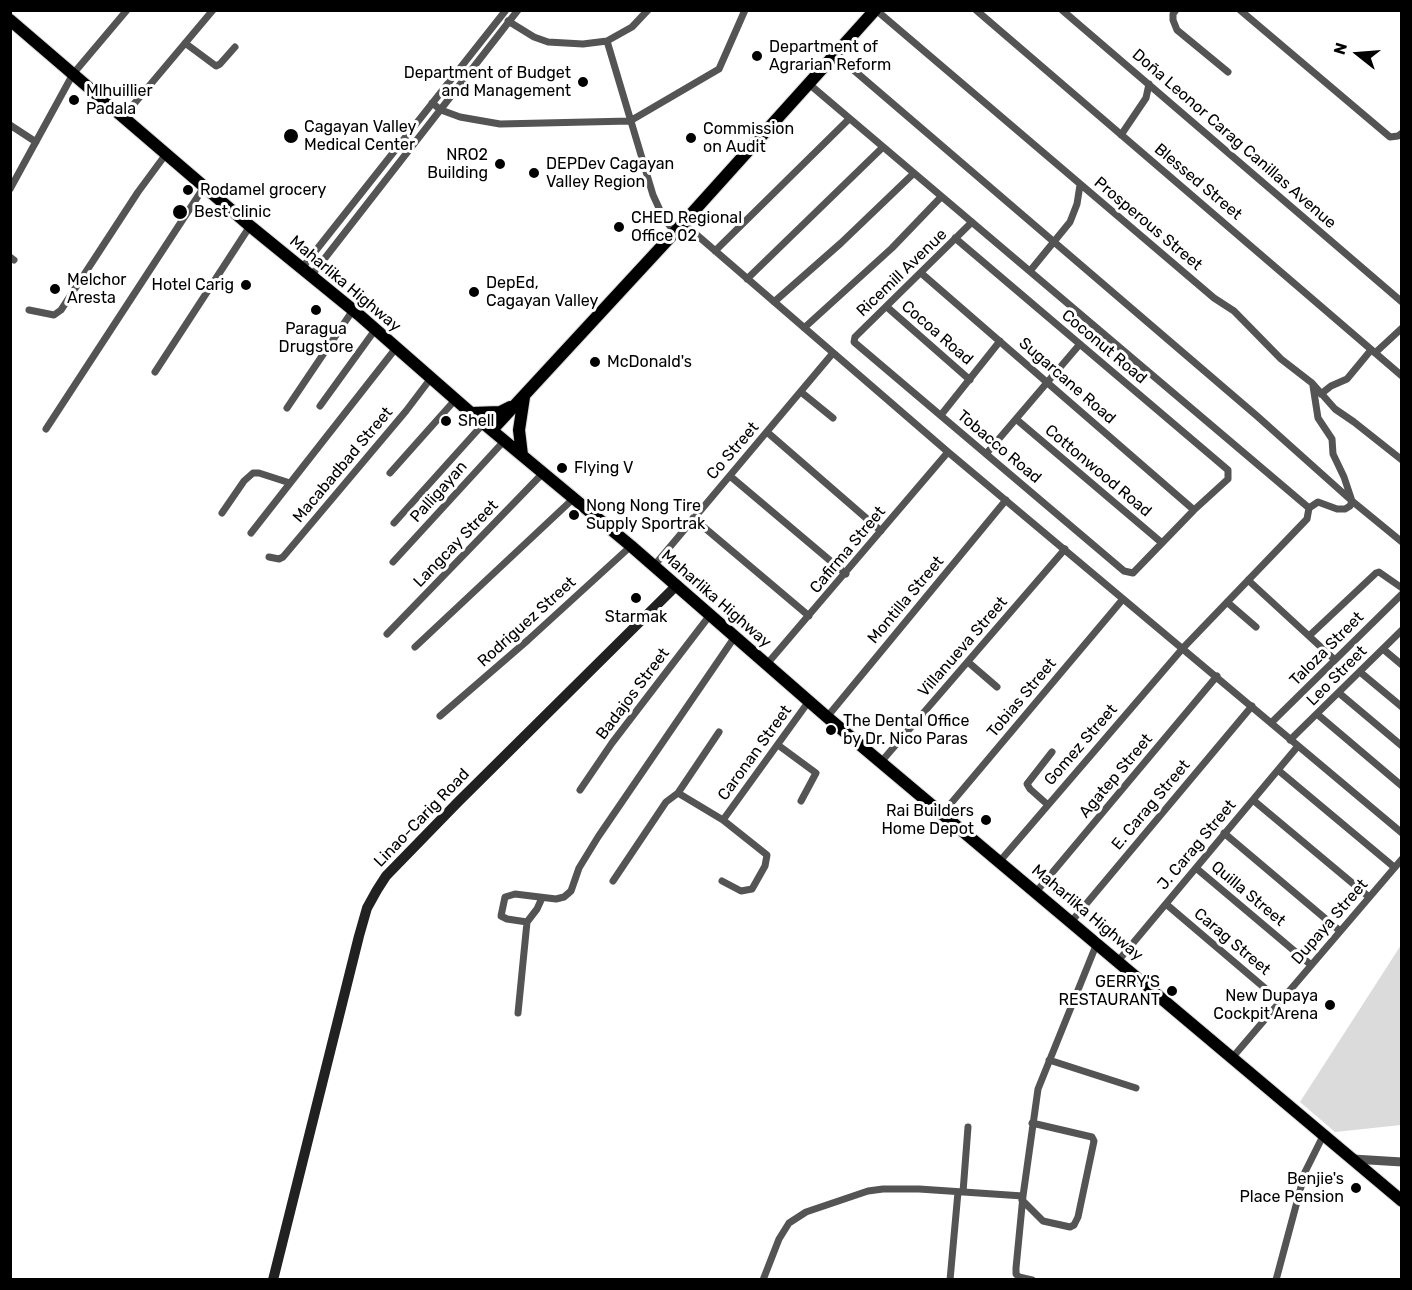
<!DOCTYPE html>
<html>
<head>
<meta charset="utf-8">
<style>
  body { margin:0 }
  #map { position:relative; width:1412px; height:1290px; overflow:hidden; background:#fff; font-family:Rubik,sans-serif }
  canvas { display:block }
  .frame { position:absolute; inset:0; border:12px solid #000; pointer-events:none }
  .north { position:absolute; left:1328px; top:24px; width:60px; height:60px; -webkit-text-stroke:4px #fff; paint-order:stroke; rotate:287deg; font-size:16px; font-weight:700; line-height:24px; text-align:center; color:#000 }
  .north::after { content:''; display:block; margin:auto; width:21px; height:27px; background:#000; clip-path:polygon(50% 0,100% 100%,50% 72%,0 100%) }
</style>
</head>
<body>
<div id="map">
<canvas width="1412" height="1290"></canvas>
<div class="frame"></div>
<div class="north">N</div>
</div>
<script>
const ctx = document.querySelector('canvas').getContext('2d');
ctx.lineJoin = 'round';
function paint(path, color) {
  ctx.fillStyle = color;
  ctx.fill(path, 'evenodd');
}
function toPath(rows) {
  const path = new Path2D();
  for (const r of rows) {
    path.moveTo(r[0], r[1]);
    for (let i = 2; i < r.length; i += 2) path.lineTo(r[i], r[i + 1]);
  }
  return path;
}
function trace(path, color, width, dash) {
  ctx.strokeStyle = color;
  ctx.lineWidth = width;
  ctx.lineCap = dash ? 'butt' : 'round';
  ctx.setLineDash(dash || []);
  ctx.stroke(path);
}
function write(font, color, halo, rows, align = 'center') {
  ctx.font = font + ' Rubik,sans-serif';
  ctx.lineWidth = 6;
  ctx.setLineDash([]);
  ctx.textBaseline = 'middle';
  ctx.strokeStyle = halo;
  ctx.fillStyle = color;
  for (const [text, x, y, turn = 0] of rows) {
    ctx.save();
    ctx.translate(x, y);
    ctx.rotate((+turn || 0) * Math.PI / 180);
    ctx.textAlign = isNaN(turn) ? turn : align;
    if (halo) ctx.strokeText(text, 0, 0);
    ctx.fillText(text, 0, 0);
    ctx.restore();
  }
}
paint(toPath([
  [1401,945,1401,1125,1335,1132,1300,1102]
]), '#dbdbdb');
const trunk = toPath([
  [10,20,250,226,358,314,471,413,631,546,827,717,1402,1201],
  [471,413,500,412,510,407],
  [492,430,675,232,875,10],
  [522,455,519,430,524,397]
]);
trace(trunk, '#dbdbdb', 14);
trace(toPath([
  [876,10,1214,298,1234,311,1281,359,1312,383,1335,409,1354,422,1402,460],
  [976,10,1402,376],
  [1062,10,1402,302],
  [1176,10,1173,14,1173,20,1177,30,1228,72],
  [1240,10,1390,137,1398,136,1402,133],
  [508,21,534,37,548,42,583,44,607,41,632,27,648,10],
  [607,41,653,195,664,219,675,232],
  [185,43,216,66,220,64,235,47],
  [836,55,1257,416,1352,501,1402,542],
  [809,84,1309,508,1307,519,1183,648,1000,861],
  [432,103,441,110,460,117,500,124,630,121,719,69,745,10],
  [123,117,213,10],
  [10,125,36,142],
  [1121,135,1146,98,1149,84],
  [10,189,73,74,127,10],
  [683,223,948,452,1402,833],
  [955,238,1228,470,1228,479,1194,510,1133,573,1124,571,854,342,855,337,972,222],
  [715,251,849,119],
  [10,257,14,260],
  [302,268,506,10],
  [1030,271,1070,222,1077,204,1080,185],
  [921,273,1194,510],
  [311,276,518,10],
  [747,279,882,148],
  [774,302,841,243,913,174],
  [887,307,970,380],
  [29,310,54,315,61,310,138,192,166,154],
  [804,328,892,248,941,197],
  [1375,353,1402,328],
  [155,372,250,226],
  [801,392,833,418],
  [1321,394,1331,386,1347,379,1371,350],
  [320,406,375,330],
  [287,408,353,310],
  [941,415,1000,341],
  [1016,419,1162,543],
  [46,429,204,187],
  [767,432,881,531],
  [986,454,1080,344],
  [390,473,455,400],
  [730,476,846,574],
  [1309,508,1318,502,1337,509,1345,509,1350,506,1352,501,1344,477,1333,454,1332,439,1318,418,1313,386],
  [222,513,244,481,253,473,259,473,290,483],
  [693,518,809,616],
  [394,523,484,423],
  [251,533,396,348],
  [269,557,279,559,283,557,406,411,431,378],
  [393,562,504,441],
  [653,567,833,353],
  [1248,580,1335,660],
  [1227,602,1256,627],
  [387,634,544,472],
  [1309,636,1376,573,1379,572,1402,588],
  [415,647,574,498],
  [1383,649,1402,665],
  [968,662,997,687],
  [767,664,948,452],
  [1360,672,1402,707],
  [1339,693,1402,746],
  [1317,714,1402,786],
  [440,716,528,640,631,546],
  [827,717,1006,500],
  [1271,723,1402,594],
  [1290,740,1402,630],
  [778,745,816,773,801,801],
  [881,762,1065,549],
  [1278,770,1394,867],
  [580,790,612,743,710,615],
  [678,793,719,732],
  [1253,800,1369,897],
  [1048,805,1030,789,1027,784,1052,752],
  [942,814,1123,599],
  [723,820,809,701],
  [1224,833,1340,931],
  [1196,868,1311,965],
  [613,881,666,802,678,793,723,820,767,855,765,866,752,889,741,891,722,881],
  [1036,892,1217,676],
  [1166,904,1280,1001],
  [527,922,537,909,542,898],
  [1071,922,1252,706],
  [1118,961,1298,746],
  [518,1013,527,922,507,919,501,916,505,897,515,894,556,899,564,897,571,891,579,868,598,837,734,638],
  [1232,1058,1402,859],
  [1049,1060,1136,1088],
  [963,1192,968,1127],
  [1022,1200,1043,1221,1070,1227,1074,1225,1078,1217,1094,1141,1092,1137,1032,1123],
  [763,1280,779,1239,789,1223,806,1212,868,1191,883,1189,919,1189,1023,1196],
  [950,1280,958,1192],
  [1032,1280,1019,1277,1016,1274,1016,1268,1023,1196,1038,1089,1097,943],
  [1276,1280,1305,1172,1324,1134]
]), '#545454', 7);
trace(toPath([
  [1353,1159,1402,1162]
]), '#545454', 9);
trace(toPath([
  [273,1280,359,936,367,908,377,890,386,876,458,802,677,585]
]), '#212121', 10);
trace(trunk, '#000', 12);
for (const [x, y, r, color] of [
  [757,56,6,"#000"],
  [583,82,6,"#000"],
  [74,100,6,"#000"],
  [291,136,8,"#000"],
  [691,138,6,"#000"],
  [500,164,6,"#000"],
  [534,173,6,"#000"],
  [188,190,6,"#000"],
  [180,212,8,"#000"],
  [619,227,6,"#000"],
  [246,285,6,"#000"],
  [55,289,6,"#000"],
  [474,292,6,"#000"],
  [316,310,6,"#000"],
  [595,362,6,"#000"],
  [446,421,6,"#000"],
  [562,468,6,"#000"],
  [574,515,6,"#000"],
  [636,598,6,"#000"],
  [831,730,6,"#000"],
  [986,820,6,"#000"],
  [1172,991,6,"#000"],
  [1330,1005,6,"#000"],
  [1356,1188,6,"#000"]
]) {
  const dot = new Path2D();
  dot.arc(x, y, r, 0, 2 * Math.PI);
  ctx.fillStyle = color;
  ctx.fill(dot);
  trace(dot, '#fff', 2);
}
write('16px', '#000', '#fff', [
  ["Department of",769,47],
  ["Agrarian Reform",769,65],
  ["Department of Budget",571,73,"right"],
  ["and Management",571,91,"right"],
  ["Mlhuillier",86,91],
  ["Padala",86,109],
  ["Cagayan Valley",304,127],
  ["Medical Center",304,145],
  ["Commission",703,129],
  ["on Audit",703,147],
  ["NRO2",488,155,"right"],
  ["Building",488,173,"right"],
  ["DEPDev Cagayan",546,164],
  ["Valley Region",546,182],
  ["Rodamel grocery",200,190],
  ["Best clinic",194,212],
  ["CHED Regional",631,218],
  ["Office 02",631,236],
  ["Melchor",67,280],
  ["Aresta",67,298],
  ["DepEd,",486,283],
  ["Cagayan Valley",486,301],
  ["Hotel Carig",234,285,"right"],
  ["Paragua",316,329,"center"],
  ["Drugstore",316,347,"center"],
  ["McDonald's",607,362],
  ["Shell",458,421],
  ["Flying V",574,468],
  ["Nong Nong Tire",586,506],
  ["Supply Sportrak",586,524],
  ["Starmak",636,617,"center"],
  ["The Dental Office",843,721],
  ["by Dr. Nico Paras",843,739],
  ["Rai Builders",974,811,"right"],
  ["Home Depot",974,829,"right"],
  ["GERRY'S",1160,982,"right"],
  ["RESTAURANT",1160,1000,"right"],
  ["New Dupaya",1318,996,"right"],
  ["Cockpit Arena",1318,1014,"right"],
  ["Benjie's",1344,1179,"right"],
  ["Place Pension",1344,1197,"right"]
], 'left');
write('16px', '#000', '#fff', [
  ["Doña Leonor Carag Canillas Avenue",1234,139,41],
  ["Blessed Street",1198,182,40],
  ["Prosperous Street",1148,224,40],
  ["Ricemill Avenue",902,273,-44],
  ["Maharlika Highway",345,284,40],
  ["Cocoa Road",937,333,41],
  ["Coconut Road",1104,347,40],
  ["Sugarcane Road",1067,381,41],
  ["Tobacco Road",999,447,40],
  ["Co Street",733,451,-49],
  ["Macabadbad Street",343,465,-50],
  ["Cottonwood Road",1098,471,40],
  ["Palligayan",439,492,-48],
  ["Langcay Street",456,544,-46],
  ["Cafirma Street",848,550,-50],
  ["Maharlika Highway",716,599,41],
  ["Montilla Street",906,600,-50],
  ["Rodriguez Street",527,622,-42],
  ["Villanueva Street",963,647,-49],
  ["Taloza Street",1327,649,-45],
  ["Leo Street",1337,676,-45],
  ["Badajos Street",633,694,-53],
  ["Tobias Street",1022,698,-50],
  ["Gomez Street",1081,745,-49],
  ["Caronan Street",755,753,-54],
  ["Agatep Street",1116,776,-50],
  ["E. Carag Street",1151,805,-50],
  ["Linao-Carig Road",422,818,-46],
  ["J. Carag Street",1197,845,-50],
  ["Quilla Street",1248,894,40],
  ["Maharlika Highway",1087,913,40],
  ["Dupaya Street",1330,922,-49],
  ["Carag Street",1232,942,40]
]);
</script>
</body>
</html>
